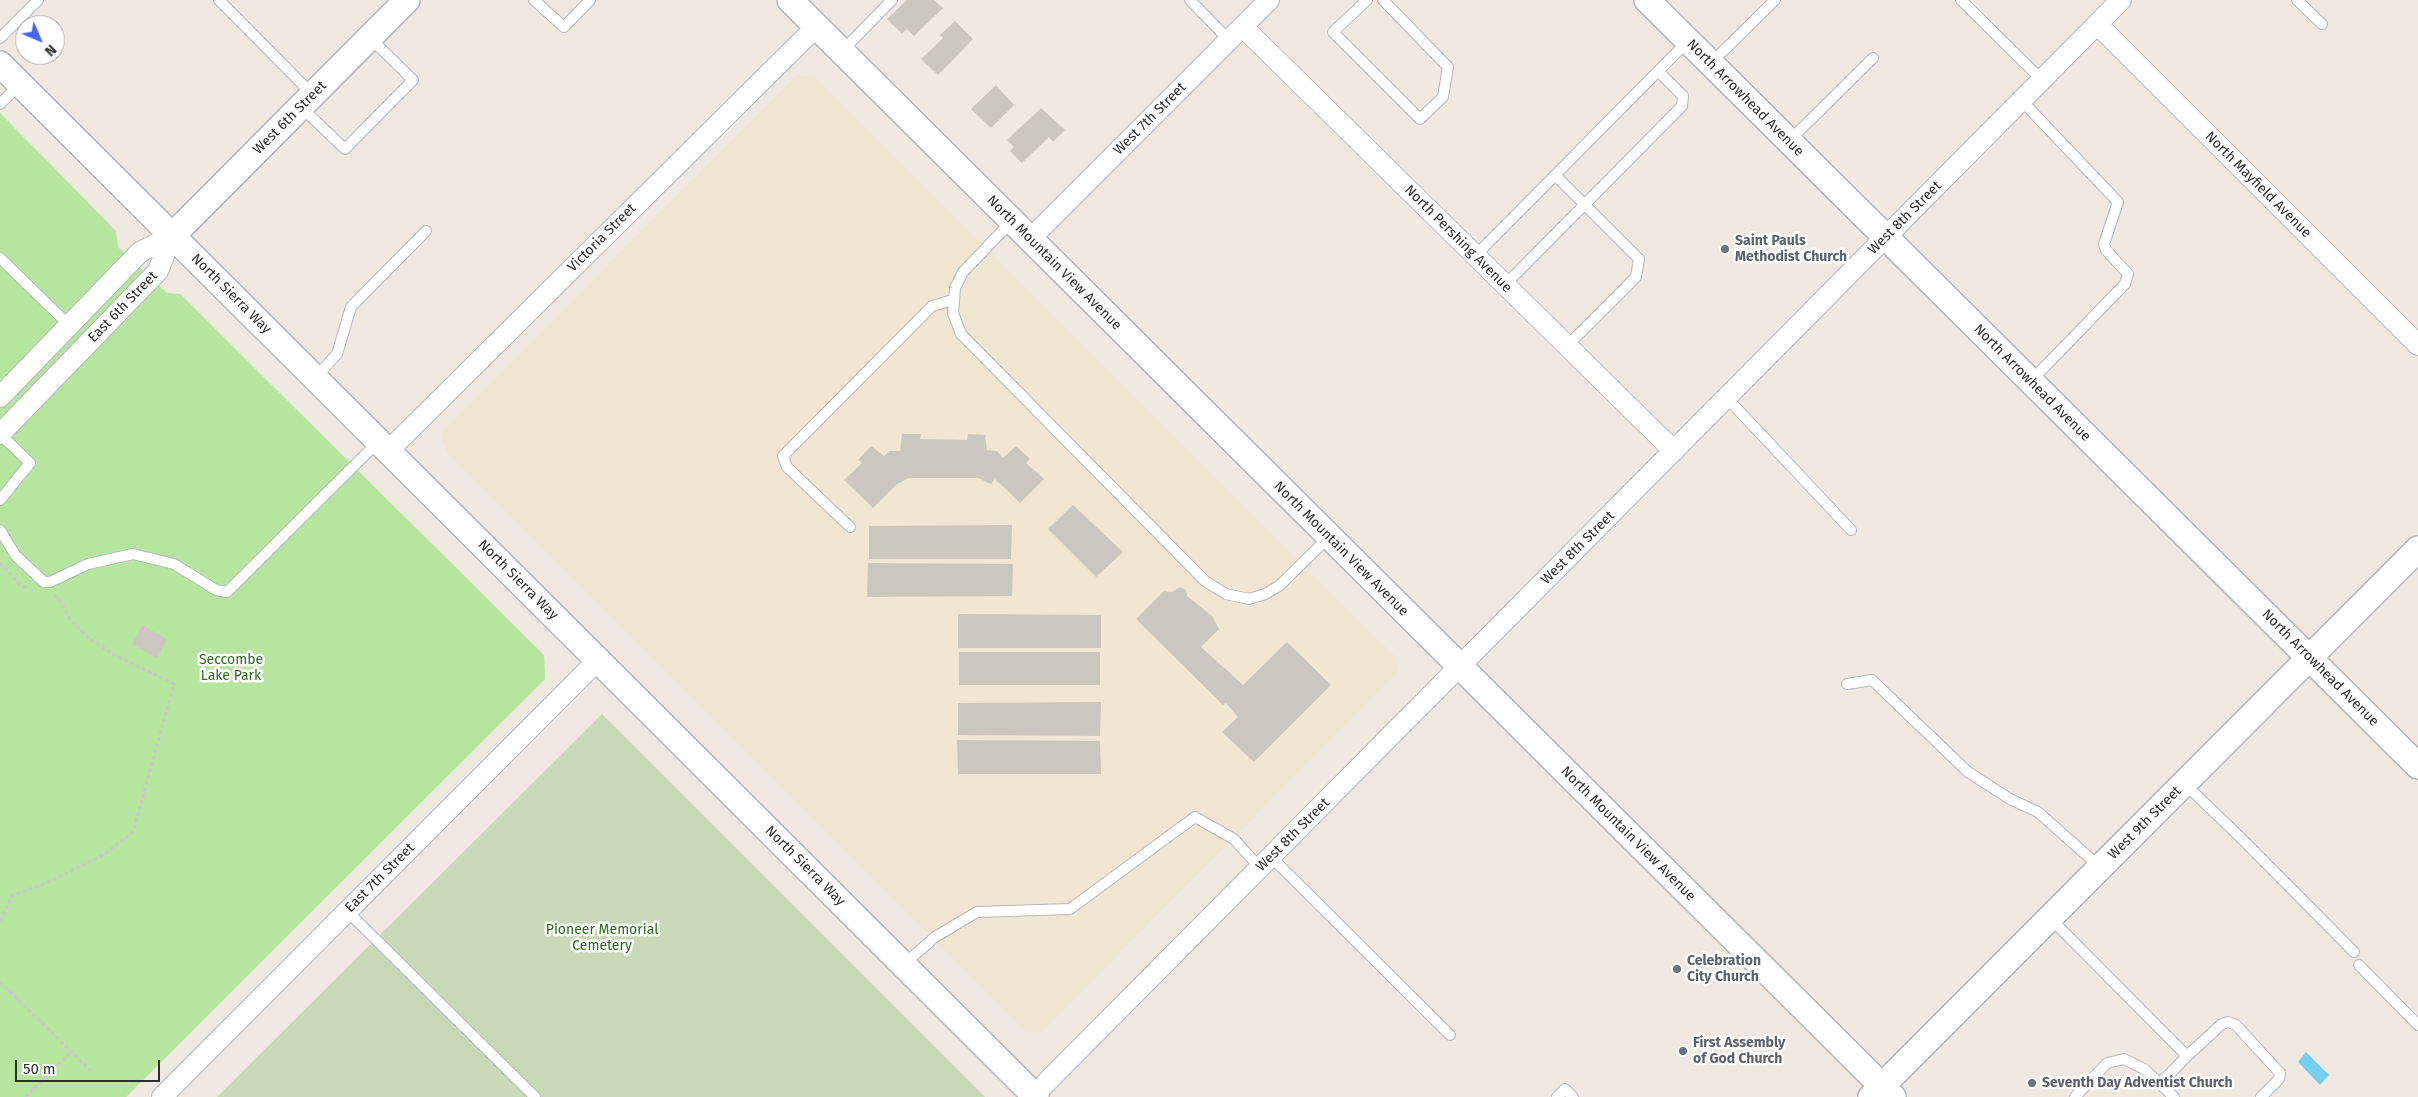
<!DOCTYPE html>
<html>
<head>
<meta charset="utf-8">
<style>
  body { margin:0 }
  #map { position:relative; width:2418px; height:1097px; overflow:hidden; background:#efe9e1; font-family:"Fira Sans",sans-serif }
  canvas { display:block }
  .north { position:absolute; left:15px; top:15px; width:50px; height:50px; box-sizing:border-box; background:#fff; border:1px solid #ababab; border-radius:50%; rotate:135deg; font-size:14px; font-weight:700; line-height:20px; text-align:center; color:#2e2e2e }
  .north::after { content:''; display:block; margin:auto; width:18px; height:22px; background:#4264fb; clip-path:polygon(50% 0,100% 100%,50% 72%,0 100%) }
  .scale { position:absolute; left:15px; top:1060px; width:145px; height:22px; box-sizing:border-box; border:2px solid #2e2e2e; border-top:0; padding-left:6px; font-size:15px; line-height:18px; white-space:nowrap; color:#2e2e2e; -webkit-text-stroke:4px #fff; paint-order:stroke }
</style>
</head>
<body>
<div id="map">
<canvas width="2418" height="1097"></canvas>
<div class="north">N</div>
<div class="scale">50 m</div>
</div>
<script>
const ctx = document.querySelector('canvas').getContext('2d');
ctx.lineJoin = 'round';
function paint(path, color) {
  ctx.fillStyle = color;
  ctx.fill(path, 'evenodd');
}
function toPath(rows) {
  const path = new Path2D();
  for (const r of rows) {
    path.moveTo(r[0], r[1]);
    for (let i = 2; i < r.length; i += 2) path.lineTo(r[i], r[i + 1]);
  }
  return path;
}
function trace(path, color, width, dash) {
  ctx.strokeStyle = color;
  ctx.lineWidth = width;
  ctx.lineCap = dash ? 'butt' : 'round';
  ctx.setLineDash(dash || []);
  ctx.stroke(path);
}
function write(font, color, halo, rows, align = 'center') {
  ctx.font = font + ' "Fira Sans",sans-serif';
  ctx.lineWidth = 5;
  ctx.setLineDash([]);
  ctx.textBaseline = 'middle';
  ctx.strokeStyle = halo;
  ctx.fillStyle = color;
  for (const [text, x, y, turn = 0] of rows) {
    ctx.save();
    ctx.translate(x, y);
    ctx.rotate((+turn || 0) * Math.PI / 180);
    ctx.textAlign = isNaN(turn) ? turn : align;
    if (halo) ctx.strokeText(text, 0, 0);
    ctx.fillText(text, 0, 0);
    ctx.restore();
  }
}
paint(toPath([
  [797,75,815,77,1396,657,1397,672,1042,1032,1027,1032,447,452,440,434]
]), '#f0e6d1');
paint(toPath([
  [0,113,116,231,118,247,167,293,180,294,544,655,545,679,126,1097,0,1097]
]), '#b6e59e');
paint(toPath([
  [602,714,985,1097,217,1097]
]), '#c8d9b8');
paint(toPath([
  [2306,1052,2329,1075,2320,1085,2298,1062]
]), '#75cff0');
paint(toPath([
  [907,0,934,0,943,8,914,36,907,29,902,34,887,19],
  [955,21,973,39,938,75,921,59,943,38,940,35],
  [996,85,1014,105,991,128,971,109],
  [1041,108,1065,130,1053,142,1049,137,1022,163,1010,151,1014,147,1007,140],
  [902,434,921,434,920,439,967,440,968,434,985,435,987,450,997,451,1003,458,1016,446,1030,459,1026,463,1044,479,1020,503,995,479,991,484,978,478,909,478,897,484,873,508,844,480,862,463,858,460,871,446,884,456,890,451,900,451],
  [1073,505,1123,552,1096,577,1048,529],
  [1012,525,1011,559,869,559,869,526],
  [868,563,1013,564,1012,596,867,597],
  [1180,587,1186,590,1187,596,1212,616,1219,629,1201,647,1243,685,1287,642,1331,685,1254,762,1222,732,1238,717,1226,703,1223,705,1136,619,1164,591,1172,592],
  [958,614,1101,615,1101,648,958,648],
  [142,625,167,639,157,658,132,644],
  [959,652,1100,652,1100,685,959,685],
  [1101,702,1100,736,958,735,958,703],
  [957,740,1100,741,1101,774,958,774]
]), '#cbc7bf');
const service = toPath([
  [219,0,312,94],
  [534,0,564,27,590,0],
  [1190,0,1229,40],
  [1367,0,1333,32,1420,119,1443,97,1448,67,1383,0],
  [1961,0,2042,80],
  [2297,0,2322,24],
  [0,38,38,0],
  [842,51,892,0],
  [1711,63,1775,0],
  [2022,101,2118,202,2104,244,2106,250,2128,274,2125,284,2030,382],
  [0,104,20,84],
  [301,107,345,149,413,80,370,38],
  [1789,141,1873,58],
  [1555,175,1639,259,1636,277,1567,346],
  [1012,221,963,272,955,288,953,313,961,334,1205,581,1226,594,1249,599,1265,594,1279,586,1329,537],
  [1475,256,1688,41],
  [0,258,69,325],
  [1505,285,1682,106,1683,96,1658,71],
  [315,378,337,354,351,307,426,231],
  [1727,398,1851,530],
  [0,434,30,463,0,500],
  [850,527,787,467,783,456,932,306,953,300],
  [0,530,16,556,44,582,50,582,88,564,133,554,174,564,216,590,227,592,378,442],
  [1847,684,1872,680,1968,772,2010,799,2038,812,2100,867],
  [2185,784,2243,840,2354,952],
  [1271,857,1450,1035],
  [347,911,535,1097],
  [2050,918,2187,1056,2222,1024,2228,1022,2236,1025,2280,1073,2279,1079,2261,1097],
  [903,965,935,937,977,912,1070,909,1195,817,1234,839,1260,868],
  [2359,965,2418,1025],
  [2161,1083,2187,1056],
  [1557,1097,1565,1089,1573,1097],
  [2075,1097,2107,1063,2124,1059,2144,1069,2174,1097]
]);
const minor = toPath([
  [2097,24,2418,345],
  [1243,27,1674,451],
  [1030,239,1269,0],
  [0,397,140,252,172,236],
  [0,434,158,271,172,236],
  [388,451,817,26],
  [1034,1095,2121,0],
  [162,1097,598,660]
]);
const tertiary = toPath([
  [790,0,1893,1097],
  [1647,0,2418,766],
  [0,64,1036,1097],
  [172,236,407,0],
  [1871,1097,2418,549]
]);
trace(service, '#b4b7c1', 12);
trace(minor, '#b4b7c1', 22);
trace(tertiary, '#b4b7c1', 28);
trace(toPath([
  [0,563,19,584,27,588],
  [0,921,12,896,51,881,103,855,133,832,174,684,113,654,88,638,69,618,58,597,54,596],
  [0,982,92,1072],
  [25,1097,71,1052]
]), '#c9c9c9', 3, [4, 2.5]);
trace(service, '#fff', 10);
trace(minor, '#fff', 20);
trace(tertiary, '#fff', 25);
for (const [x, y, r, color] of [
  [1725,249,5,"#6b7280"],
  [1677,969,5,"#6b7280"],
  [1683,1051,5,"#6b7280"],
  [2032,1083,5,"#6b7280"]
]) {
  const dot = new Path2D();
  dot.arc(x, y, r, 0, 2 * Math.PI);
  ctx.fillStyle = color;
  ctx.fill(dot);
  trace(dot, '#fff', 2);
}
write('14px', '#2e2e2e', '#fff', [
  ["North Arrowhead Avenue",1745,98,45],
  ["West 6th Street",290,118,-45],
  ["West 7th Street",1150,119,-45],
  ["North Mayfield Avenue",2258,185,45],
  ["West 8th Street",1905,218,-45],
  ["Victoria Street",602,238,-45],
  ["North Pershing Avenue",1458,239,45],
  ["North Mountain View Avenue",1054,263,45],
  ["North Sierra Way",231,294,45],
  ["East 6th Street",123,307,-46],
  ["North Arrowhead Avenue",2032,383,45],
  ["West 8th Street",1578,548,-45],
  ["North Mountain View Avenue",1341,549,45],
  ["North Sierra Way",518,580,45],
  ["North Arrowhead Avenue",2320,668,45],
  ["West 9th Street",2145,823,-45],
  ["North Mountain View Avenue",1628,834,45],
  ["West 8th Street",1293,835,-45],
  ["North Sierra Way",805,866,45],
  ["East 7th Street",380,878,-45]
]);
write('bold 14px', '#5b616d', '#fff', [
  ["Saint Pauls",1735,241],
  ["Methodist Church",1735,257],
  ["Celebration",1687,961],
  ["City Church",1687,977],
  ["First Assembly",1693,1043],
  ["of God Church",1693,1059],
  ["Seventh Day Adventist Church",2042,1083]
], 'left');
write('14px', '#2c6e1b', '#fff', [
  ["Seccombe",231,660],
  ["Lake Park",231,676],
  ["Pioneer Memorial",602,930],
  ["Cemetery",602,946]
]);
</script>
</body>
</html>
